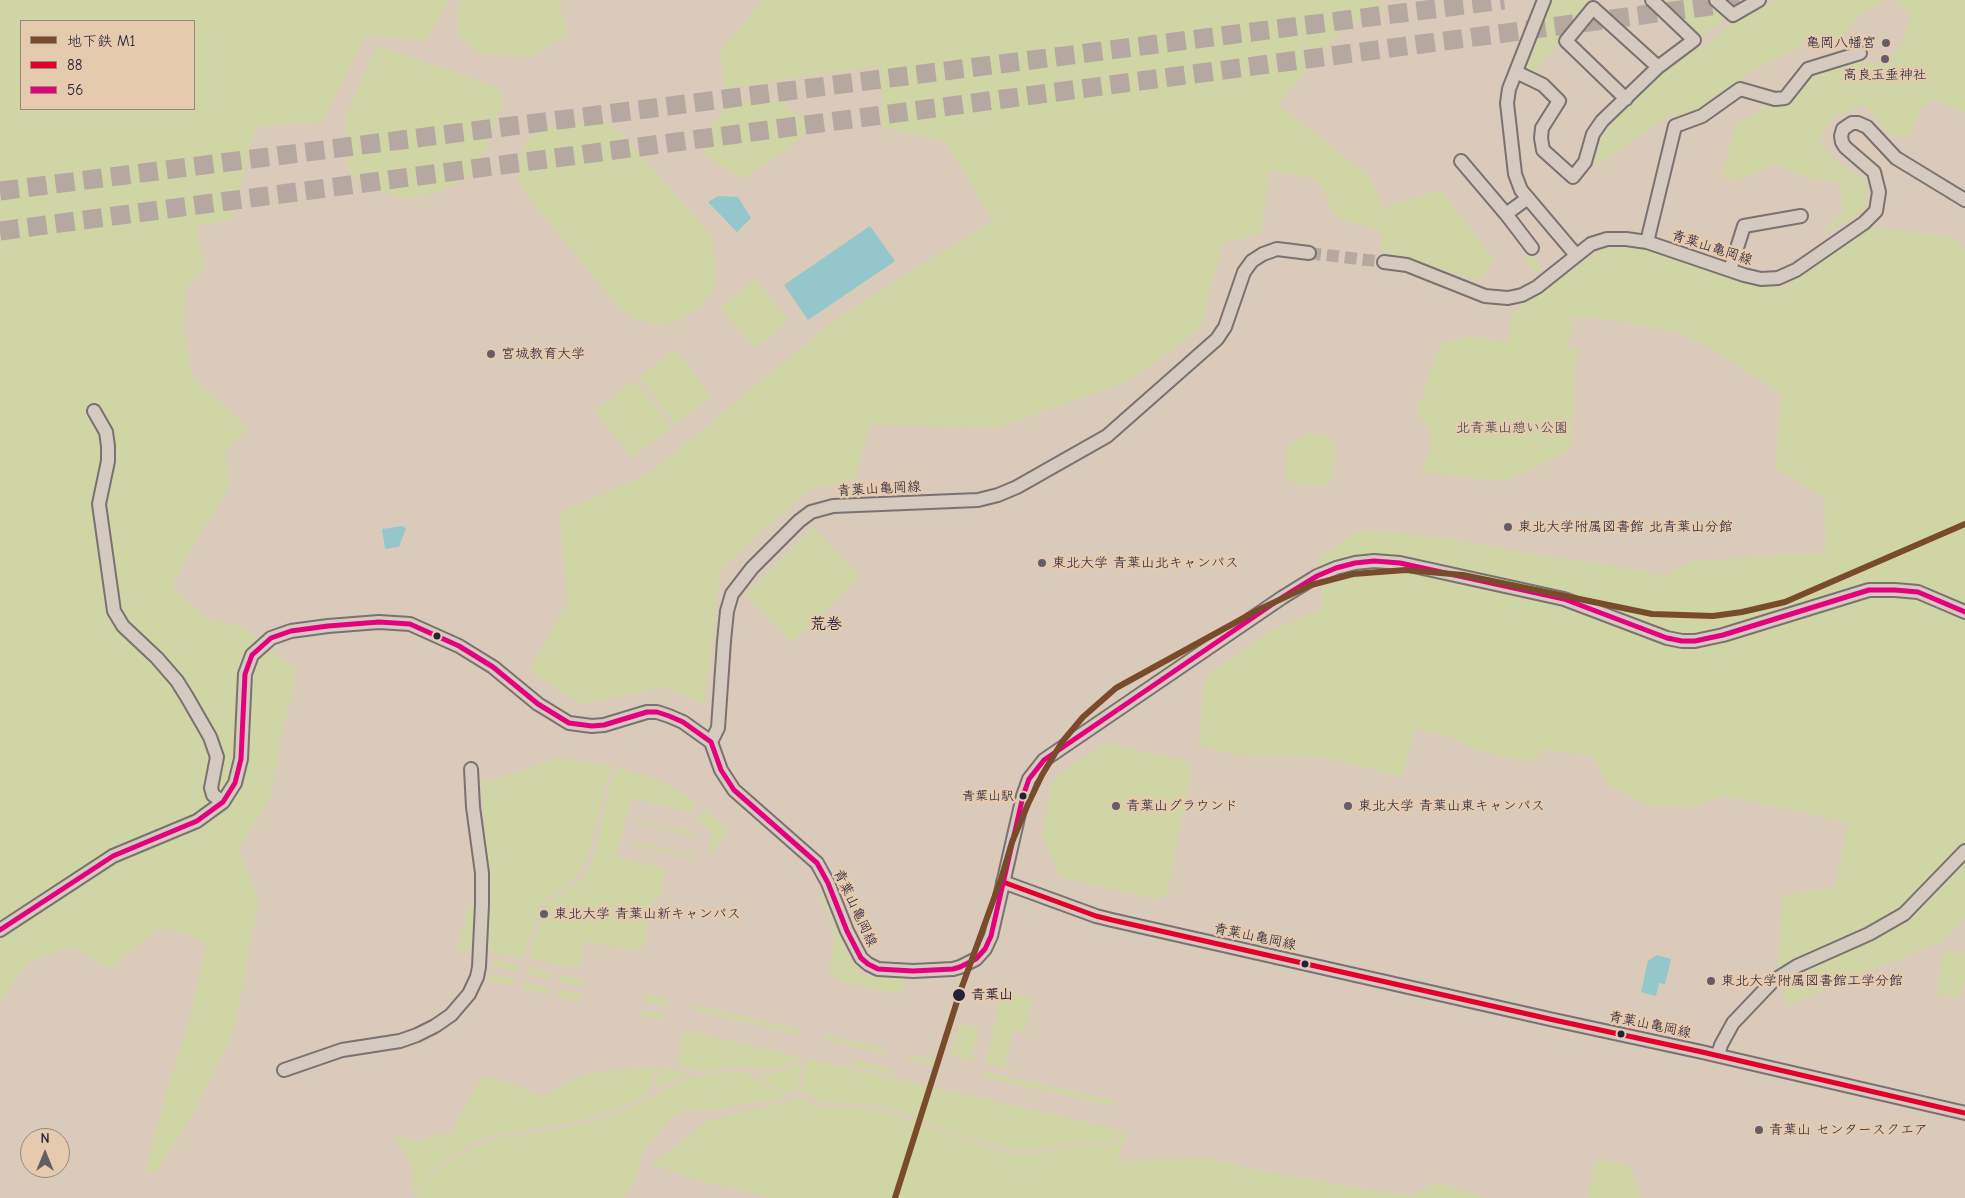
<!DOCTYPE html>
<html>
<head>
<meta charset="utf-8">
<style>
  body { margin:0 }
  #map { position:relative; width:1965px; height:1198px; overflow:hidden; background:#d9caba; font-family:"Comic Neue","Klee One",sans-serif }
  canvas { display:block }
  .legend { position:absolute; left:20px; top:20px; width:175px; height:90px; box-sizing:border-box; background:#e6caad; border:1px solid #98877f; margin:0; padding:6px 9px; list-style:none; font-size:15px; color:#22223b }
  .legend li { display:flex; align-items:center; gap:10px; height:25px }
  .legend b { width:25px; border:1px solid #98877f }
  .north { position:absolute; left:20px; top:1128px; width:50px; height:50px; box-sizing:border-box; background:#e6caad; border:1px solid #98877f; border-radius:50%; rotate:0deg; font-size:14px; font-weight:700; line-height:20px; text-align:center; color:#22223b }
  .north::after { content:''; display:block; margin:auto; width:18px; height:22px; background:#625d67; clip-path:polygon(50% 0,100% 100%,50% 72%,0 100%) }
</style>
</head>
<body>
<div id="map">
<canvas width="1965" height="1198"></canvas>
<ul class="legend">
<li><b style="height:6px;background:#7a4b2a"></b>地下鉄 M1</li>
<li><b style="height:6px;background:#e4002b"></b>88</li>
<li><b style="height:6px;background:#e5007d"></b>56</li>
</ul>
<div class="north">N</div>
</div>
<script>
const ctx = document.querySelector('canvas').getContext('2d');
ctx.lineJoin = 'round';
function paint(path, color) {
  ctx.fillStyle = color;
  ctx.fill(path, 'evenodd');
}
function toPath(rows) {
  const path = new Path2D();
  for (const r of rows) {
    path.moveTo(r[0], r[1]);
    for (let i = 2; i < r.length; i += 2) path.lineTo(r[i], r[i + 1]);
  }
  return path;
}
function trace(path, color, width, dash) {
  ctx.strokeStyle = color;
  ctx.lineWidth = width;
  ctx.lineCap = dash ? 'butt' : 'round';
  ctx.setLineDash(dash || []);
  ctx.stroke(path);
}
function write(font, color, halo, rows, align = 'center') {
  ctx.font = font + ' "Comic Neue","Klee One",sans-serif';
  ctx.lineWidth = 5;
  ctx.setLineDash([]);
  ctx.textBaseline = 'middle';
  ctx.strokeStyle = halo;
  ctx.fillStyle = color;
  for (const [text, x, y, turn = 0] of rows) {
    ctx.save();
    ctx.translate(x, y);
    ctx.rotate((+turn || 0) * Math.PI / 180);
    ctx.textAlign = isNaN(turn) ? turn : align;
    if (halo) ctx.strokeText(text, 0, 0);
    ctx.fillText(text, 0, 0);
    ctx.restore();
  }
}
paint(toPath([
  [0,0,449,0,426,41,366,35,322,122,256,127,232,221,195,226,206,266,186,288,184,331,193,378,249,428,225,453,230,487,201,532,172,587,207,619,242,626,254,635,262,645,297,669,280,743,270,799,239,850,259,900,233,1034,192,1116,157,1171,145,1174,169,1083,188,1026,207,944,183,932,160,928,109,969,73,946,28,963,0,1003],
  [21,21,194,21,194,109,21,109],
  [462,0,559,0,567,34,530,58,477,52,459,36,456,8],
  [764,0,1374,0,1386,7,1343,30,1278,104,1370,177,1383,208,1441,190,1495,261,1479,281,1380,251,1382,232,1335,217,1319,180,1269,170,1261,233,1223,244,1200,329,1126,383,996,428,869,425,856,479,809,490,721,569,704,704,664,687,581,705,530,670,568,601,559,513,649,474,836,319,993,220,945,142,882,127,881,65,725,89,720,51],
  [1550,0,1589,0,1587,9,1534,72,1527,71,1525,63,1534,43],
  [1659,0,1710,0,1728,17,1700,38],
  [1775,0,1887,0,1860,16,1836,45,1819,35,1787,54,1748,72,1706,110,1679,120,1674,112,1604,161,1593,165,1601,139,1608,128,1663,71,1704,46,1743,16],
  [1894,0,1965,0,1965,113,1934,99,1922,108,1910,137,1891,137,1865,105,1834,117,1819,140,1840,165,1865,179,1867,192,1864,210,1839,227,1821,234,1842,212,1841,185,1832,180,1809,179,1775,164,1752,175,1730,180,1721,177,1737,123,1761,111,1765,100,1784,103,1804,77,1847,60,1873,64,1900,49,1911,16],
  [382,47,499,88,502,100,497,120,487,148,468,178,439,192,401,198,367,188,347,170,347,114,375,49],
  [748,100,786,101,788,111,807,117,806,133,787,150,742,179,716,163,701,148,711,126,730,104],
  [607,122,625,137,712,236,717,273,713,292,699,309,679,320,659,325,634,319,616,304,529,198,518,181,521,152,533,132,564,123],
  [1872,227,1953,237,1965,250,1965,919,1941,943,1843,981,1786,1007,1778,961,1783,895,1835,888,1848,822,1723,796,1693,808,1646,804,1608,785,1593,757,1545,749,1529,763,1473,749,1451,737,1414,729,1403,777,1317,756,1236,755,1198,745,1205,678,1266,633,1322,609,1321,557,1357,531,1394,532,1461,541,1543,556,1592,562,1664,576,1691,561,1826,553,1824,497,1775,469,1781,393,1714,350,1677,333,1608,319,1572,317,1568,348,1580,348,1575,367,1571,446,1567,452,1509,480,1497,481,1420,472,1429,454,1431,436,1433,434,1417,413,1440,344,1473,336,1507,343,1513,312,1603,249,1626,246,1644,249,1782,288],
  [1530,254,1543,268,1537,274,1524,260],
  [755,279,789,320,755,349,721,308],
  [675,349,712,397,676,425,639,377],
  [635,380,672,428,632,458,595,411],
  [1310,433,1331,437,1337,447,1329,487,1290,482,1285,476,1287,448],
  [813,527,861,576,793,643,745,595],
  [1106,743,1187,761,1192,770,1167,894,1158,900,1060,877,1042,834,1054,778],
  [558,758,614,766,607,780,587,860,576,877,559,892,543,902,523,959,489,952,489,880,481,781,494,780],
  [618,768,656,779,684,794,698,805,687,817,688,812,631,798,617,858,666,869,660,899,654,898,641,952,585,941,579,969,528,958,546,903,560,896,585,876,595,852,612,778],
  [705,810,727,828,727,833,707,859,712,837,710,830,701,822,696,825,695,821],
  [634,820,682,831,684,826,697,838,696,842,694,842,695,837,634,823],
  [630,841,691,855,693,850,695,850,692,864,690,864,691,858,629,844],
  [821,892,846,950,861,976,901,976,906,982,901,992,897,994,842,982,836,979,831,973,829,968,834,947,834,935,830,919,819,897],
  [468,906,477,908,473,948,467,947,466,952,457,954],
  [1945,950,1965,954,1965,979,1961,998,1936,993],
  [493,959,518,965,516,972,492,966],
  [528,967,552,973,550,980,526,974],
  [490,974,514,979,513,986,488,981],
  [561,975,586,980,584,987,560,982],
  [524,982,548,988,547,994,522,989],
  [558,989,582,995,580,1002,556,996],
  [1002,991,1032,998,1024,1034,1013,1031,1005,1066,1017,1069,1016,1071,986,1064],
  [646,994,670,1000,668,1007,644,1001],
  [694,1005,801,1030,800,1035,693,1010],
  [642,1009,667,1015,665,1021,641,1016],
  [959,1023,979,1028,971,1061,951,1056],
  [685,1030,804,1058,771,1070,732,1067,704,1072,677,1066],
  [824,1035,887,1049,886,1054,823,1040],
  [908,1054,935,1060,934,1066,907,1059],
  [808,1059,1120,1130,1116,1138,1112,1143,1104,1145,1073,1143,1034,1150,1020,1151,994,1145,956,1134,903,1113,883,1107,851,1103,822,1103,807,1094,801,1093],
  [853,1060,894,1069,893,1075,852,1066],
  [803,1064,796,1094,787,1094,776,1089,758,1075,773,1073],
  [649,1066,656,1067,649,1092,648,1095,639,1100,613,1111,563,1125,496,1135,479,1140,448,1158,433,1171,414,1195,412,1194,414,1177,413,1168,410,1160,395,1139,397,1136,424,1141,432,1135,451,1134,482,1076,516,1085,543,1097,566,1083,583,1076,603,1071,649,1068],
  [659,1067,686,1072,687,1074,655,1089],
  [728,1071,747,1073,786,1097,783,1099,756,1102,722,1109,687,1111,671,1118,646,1149,641,1159,636,1180,624,1198,416,1198,420,1190,436,1171,459,1155,484,1143,501,1137,553,1131,609,1116,635,1106,672,1086,693,1077],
  [983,1071,1115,1101,1113,1106,981,1077],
  [802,1098,821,1107,853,1107,891,1113,987,1147,1019,1155,1039,1153,1071,1146,1108,1147,1115,1145,1124,1131,1129,1132,1116,1161,1207,1158,1275,1174,1412,1197,1435,1182,1488,1198,771,1198,696,1180,651,1164,708,1121],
  [1597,1159,1631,1167,1641,1198,1588,1198]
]), '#cfd5a5');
paint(toPath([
  [718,196,738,197,751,218,737,232,708,202],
  [870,226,895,261,808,320,784,285],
  [402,526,406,528,399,547,385,549,382,529],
  [1657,955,1671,959,1665,984,1659,983,1656,996,1641,992,1648,961]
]), '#94c7cc');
trace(toPath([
  [1309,253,1384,262]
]), '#b4a8a1', 12, [12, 6]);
trace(toPath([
  [0,191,1504,0],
  [0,231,1756,0]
]), '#b4a8a1', 19, [19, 9]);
const minor = toPath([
  [1544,0,1509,89,1507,103,1515,174,1521,190,1576,255],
  [1716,0,1733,15,1759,0],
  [1516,72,1543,85,1559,101,1542,128,1541,138,1543,150,1573,177,1585,162,1593,134,1602,121,1658,67,1694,40,1652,0],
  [1626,99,1566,41,1593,8,1658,67],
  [1461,161,1506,214],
  [1528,198,1506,214,1532,248],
  [1647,242,1675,126,1702,116,1740,89,1775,99,1785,98,1808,69,1860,53],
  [1384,262,1407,265,1485,296,1508,298,1522,295,1537,287,1591,244,1607,239,1626,239,1647,242,1744,275,1761,279,1778,278,1796,270,1864,223,1876,211,1879,192,1874,172,1845,147,1842,142,1841,136,1843,129,1852,123,1858,123,1867,127,1896,158,1965,200],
  [1730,270,1744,226,1801,216],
  [94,411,106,432,108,446,108,461,99,504,114,611,123,626,157,658,177,681,187,697,210,737,217,757,211,788,213,795,223,802],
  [711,742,718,728,724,641,727,611,732,594,752,568,799,521,811,512,833,506,978,500,998,495,1017,487,1107,436,1217,339,1225,327,1244,272,1252,261,1263,254,1277,249,1309,253],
  [1003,882,1096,916,1112,920,1554,1020,1702,1052,1965,1113],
  [0,930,113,856,197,821,223,802,235,783,241,759,245,674,252,655,271,638,291,631,328,626,379,622,410,624,459,646,493,667,538,704,569,723,592,726,604,725,647,712,657,712,669,716,683,722,711,742,721,770,734,790,817,863,828,883,847,931,861,958,868,964,878,969,913,971,953,969,960,967,976,959,985,949,991,936,1023,796,1029,779,1044,760,1283,597,1317,576,1336,568,1355,563,1374,561,1400,563,1564,599,1667,638,1682,641,1695,641,1723,635,1869,590,1895,590,1918,592,1965,612],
  [1718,1055,1721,1045,1733,1023,1773,981,1797,966,1869,934,1904,914,1965,851],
  [284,1070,342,1050,400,1041,417,1035,435,1026,451,1015,469,994,477,977,479,967,482,905,482,873,473,807,471,769]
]);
trace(minor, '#797270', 16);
trace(minor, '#d4cabf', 12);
trace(toPath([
  [1003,882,1096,916,1112,920,1554,1020,1702,1052,1965,1113]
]), '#e4002b', 5);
trace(toPath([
  [0,930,113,856,197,821,223,802,235,783,241,759,245,674,252,655,271,638,291,631,328,626,379,622,410,624,459,646,493,667,538,704,569,723,592,726,604,725,647,712,657,712,669,716,683,722,711,742,721,770,734,790,817,863,828,883,847,931,861,958,868,964,878,969,913,971,953,969,960,967,976,959,985,949,991,936,1023,796,1029,779,1044,760,1283,597,1317,576,1336,568,1355,563,1374,561,1400,563,1564,599,1667,638,1682,641,1695,641,1723,635,1869,590,1895,590,1918,592,1965,612]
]), '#e5007d', 5);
trace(toPath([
  [895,1198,959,995,1001,879,1012,842,1028,804,1042,775,1062,742,1083,717,1116,688,1260,609,1311,585,1353,574,1406,570,1463,575,1652,614,1713,616,1742,612,1785,602,1965,524]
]), '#7a4b2a', 6);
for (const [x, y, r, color] of [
  [1886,43,5,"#625d67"],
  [1885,59,5,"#625d67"],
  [491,354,5,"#625d67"],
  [1508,527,5,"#625d67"],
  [1042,563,5,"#625d67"],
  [437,636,4.5,"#22223b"],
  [1023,796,4.5,"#22223b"],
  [1116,806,5,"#625d67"],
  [1348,806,5,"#625d67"],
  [544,914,5,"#625d67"],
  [1305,964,4.5,"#22223b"],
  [1711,981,5,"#625d67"],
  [959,995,7,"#22223b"],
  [1621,1034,4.5,"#22223b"],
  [1759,1130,5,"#625d67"]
]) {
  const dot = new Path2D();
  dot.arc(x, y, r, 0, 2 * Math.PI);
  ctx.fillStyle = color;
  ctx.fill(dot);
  trace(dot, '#e6caad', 2);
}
write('13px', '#22223b', '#e6caad', [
  ["青葉山駅",1014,796]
], 'right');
write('14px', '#22223b', '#e6caad', [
  ["亀岡八幡宮",1876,43,"right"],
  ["高良玉垂神社",1885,75,"center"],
  ["宮城教育大学",501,354],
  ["東北大学附属図書館 北青葉山分館",1518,527],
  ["東北大学 青葉山北キャンパス",1052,563],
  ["青葉山グラウンド",1126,806],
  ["東北大学 青葉山東キャンパス",1358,806],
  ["東北大学 青葉山新キャンパス",554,914],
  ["東北大学附属図書館工学分館",1721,981],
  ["青葉山 センタースクエア",1769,1130]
], 'left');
write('14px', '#22223b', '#e6caad', [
  ["青葉山亀岡線",1712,248,18],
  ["青葉山亀岡線",879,489,-3],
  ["青葉山亀岡線",855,908,65],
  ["青葉山亀岡線",1255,937,12],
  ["青葉山亀岡線",1650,1025,12]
]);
write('14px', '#3b3e48', '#e6caad', [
  ["北青葉山憩い公園",1512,428]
]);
write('bold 14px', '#22223b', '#e6caad', [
  ["青葉山",971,995]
], 'left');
write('bold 16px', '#22223b', '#e6caad', [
  ["荒巻",826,624]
]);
</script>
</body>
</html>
